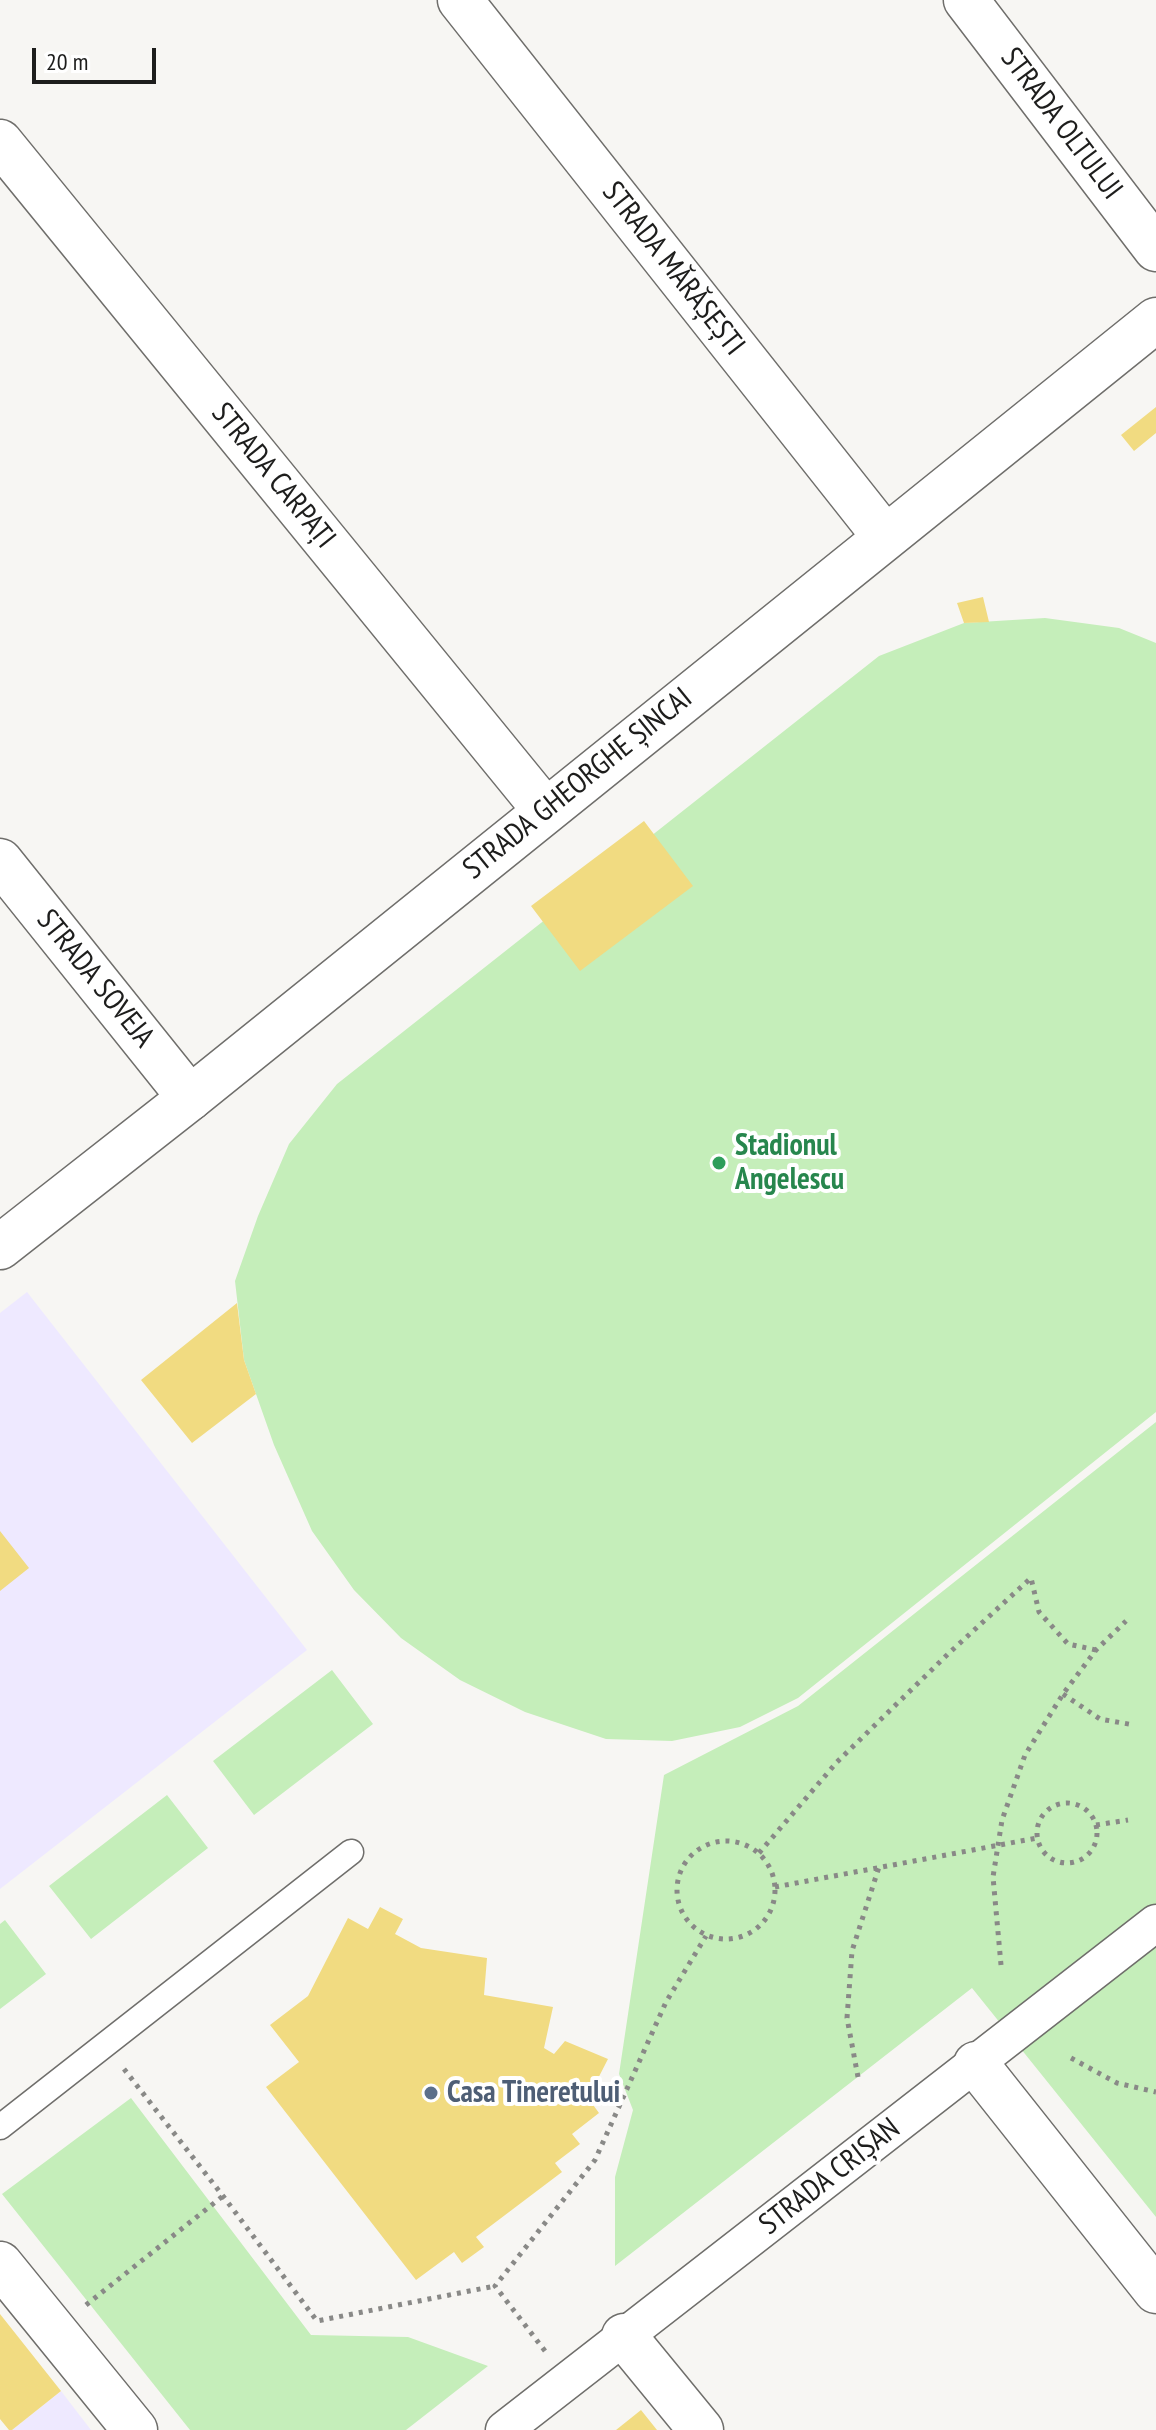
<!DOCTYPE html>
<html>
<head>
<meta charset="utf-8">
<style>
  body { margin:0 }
  #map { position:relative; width:1156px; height:2430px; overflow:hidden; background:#f7f6f3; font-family:"PT Sans Narrow",sans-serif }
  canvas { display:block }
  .scale { position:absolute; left:32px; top:48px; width:124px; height:36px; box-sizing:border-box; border:4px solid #1d1d1c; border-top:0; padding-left:10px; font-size:24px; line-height:28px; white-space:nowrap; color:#1d1d1c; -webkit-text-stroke:6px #fff; paint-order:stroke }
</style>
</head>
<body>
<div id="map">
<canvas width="1156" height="2430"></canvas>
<div class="scale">20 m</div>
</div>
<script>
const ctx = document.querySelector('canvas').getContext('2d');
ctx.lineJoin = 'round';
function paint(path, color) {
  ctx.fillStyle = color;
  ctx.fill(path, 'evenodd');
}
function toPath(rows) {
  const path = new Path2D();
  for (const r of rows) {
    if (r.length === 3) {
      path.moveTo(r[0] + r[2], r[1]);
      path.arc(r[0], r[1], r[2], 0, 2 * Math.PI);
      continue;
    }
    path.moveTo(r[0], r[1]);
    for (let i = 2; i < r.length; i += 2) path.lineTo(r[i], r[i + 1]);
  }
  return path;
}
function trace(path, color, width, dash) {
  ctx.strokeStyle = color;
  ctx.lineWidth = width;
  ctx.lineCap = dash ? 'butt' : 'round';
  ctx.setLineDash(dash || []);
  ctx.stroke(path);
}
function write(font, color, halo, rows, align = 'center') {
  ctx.font = font + ' "PT Sans Narrow",sans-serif';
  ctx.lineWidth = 8;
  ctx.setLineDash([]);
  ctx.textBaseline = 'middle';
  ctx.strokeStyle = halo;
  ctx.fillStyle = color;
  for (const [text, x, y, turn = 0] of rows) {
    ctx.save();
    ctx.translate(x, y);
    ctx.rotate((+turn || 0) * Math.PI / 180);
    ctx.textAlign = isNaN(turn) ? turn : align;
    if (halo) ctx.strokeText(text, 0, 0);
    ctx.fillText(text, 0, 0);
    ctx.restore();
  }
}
paint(toPath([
  [27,1292,307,1650,0,1889,0,1313],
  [61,2391,91,2430,12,2430]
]), '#eee9ff');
paint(toPath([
  [1045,618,1119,628,1156,643,1156,1412,798,1698,740,1727,672,1741,606,1739,525,1712,460,1680,401,1638,354,1590,312,1531,274,1445,244,1360,235,1281,258,1216,289,1144,337,1084,879,656,964,623],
  [1156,1422,1156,2217,972,1988,615,2266,615,2177,633,2110,619,2074,664,1775,798,1706],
  [332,1670,373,1724,254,1815,213,1761],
  [167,1795,208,1848,91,1939,49,1886],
  [5,1920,46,1974,0,2009,0,1924],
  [131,2098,311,2335,408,2337,488,2366,406,2430,190,2430,2,2194]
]), '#c5eeba');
paint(toPath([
  [1156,407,1156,433,1134,451,1121,435],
  [983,597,989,622,964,623,957,603],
  [644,821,693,886,580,971,531,906],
  [237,1303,244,1360,256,1394,192,1443,141,1380],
  [0,1531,29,1568,0,1591],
  [380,1907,403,1919,395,1934,421,1948,487,1958,484,1995,553,2007,544,2048,554,2054,565,2041,608,2059,588,2098,599,2113,572,2134,580,2144,555,2163,562,2172,476,2237,484,2247,462,2263,454,2252,416,2280,266,2087,299,2062,270,2025,308,1996,348,1918,368,1929],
  [0,2314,61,2391,12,2430,9,2430,0,2419],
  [641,2410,657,2430,616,2430]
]), '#f1db81');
const service = toPath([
  [0,2127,351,1852]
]);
const pedestrian = toPath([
  [504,2430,1156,1923]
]);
const minor = toPath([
  [460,0,885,537],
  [966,0,1156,249],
  [0,142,545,810],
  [0,861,190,1098],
  [976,2064,1156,2291],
  [0,2264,135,2430],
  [624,2336,701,2430]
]);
const tertiary = toPath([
  [0,1247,190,1098,1156,320]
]);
trace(service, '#6f6e6b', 27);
trace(pedestrian, '#6f6e6b', 39);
trace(minor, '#6f6e6b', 47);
trace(tertiary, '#6f6e6b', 47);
trace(toPath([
  [1063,1694,1100,1719,1134,1725],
  [1067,1833,30],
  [1096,1825,1128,1820],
  [726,1890,49],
  [759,1853,837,1762,948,1654,1031,1578,1039,1612,1068,1644,1096,1650],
  [775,1887,1037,1838],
  [1001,1965,993,1877,1002,1820,1025,1755,1063,1694,1096,1650,1126,1621],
  [1071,2058,1117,2083,1156,2092],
  [124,2069,223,2196,317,2321,495,2286],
  [858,2077,847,2018,852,1951,879,1867],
  [86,2305,223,2196],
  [545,2351,495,2286,595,2160,666,2002,706,1936]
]), '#898987', 5, [4, 6]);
trace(service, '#fff', 24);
trace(pedestrian, '#fff', 36);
trace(minor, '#fff', 44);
trace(tertiary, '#fff', 44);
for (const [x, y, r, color] of [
  [719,1163,8,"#2e9e5b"],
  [431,2093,8,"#5c6f8a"]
]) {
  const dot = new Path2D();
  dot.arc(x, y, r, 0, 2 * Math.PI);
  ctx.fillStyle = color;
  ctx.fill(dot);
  trace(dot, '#fff', 3);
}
write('30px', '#1d1d1c', '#fff', [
  ["STRADA OLTULUI",1061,124,53],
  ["STRADA MĂRĂȘEȘTI",673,269,52],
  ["STRADA CARPAȚI",273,476,51],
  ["STRADA GHEORGHE ȘINCAI",578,784,-39],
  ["STRADA SOVEJA",95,979,51],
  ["STRADA CRIȘAN",830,2177,-38]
]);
write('bold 30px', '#27864d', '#fff', [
  ["Stadionul",735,1146],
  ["Angelescu",735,1180]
], 'left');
write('bold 30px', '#4e5e75', '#fff', [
  ["Casa Tineretului",447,2093]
], 'left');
</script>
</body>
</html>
